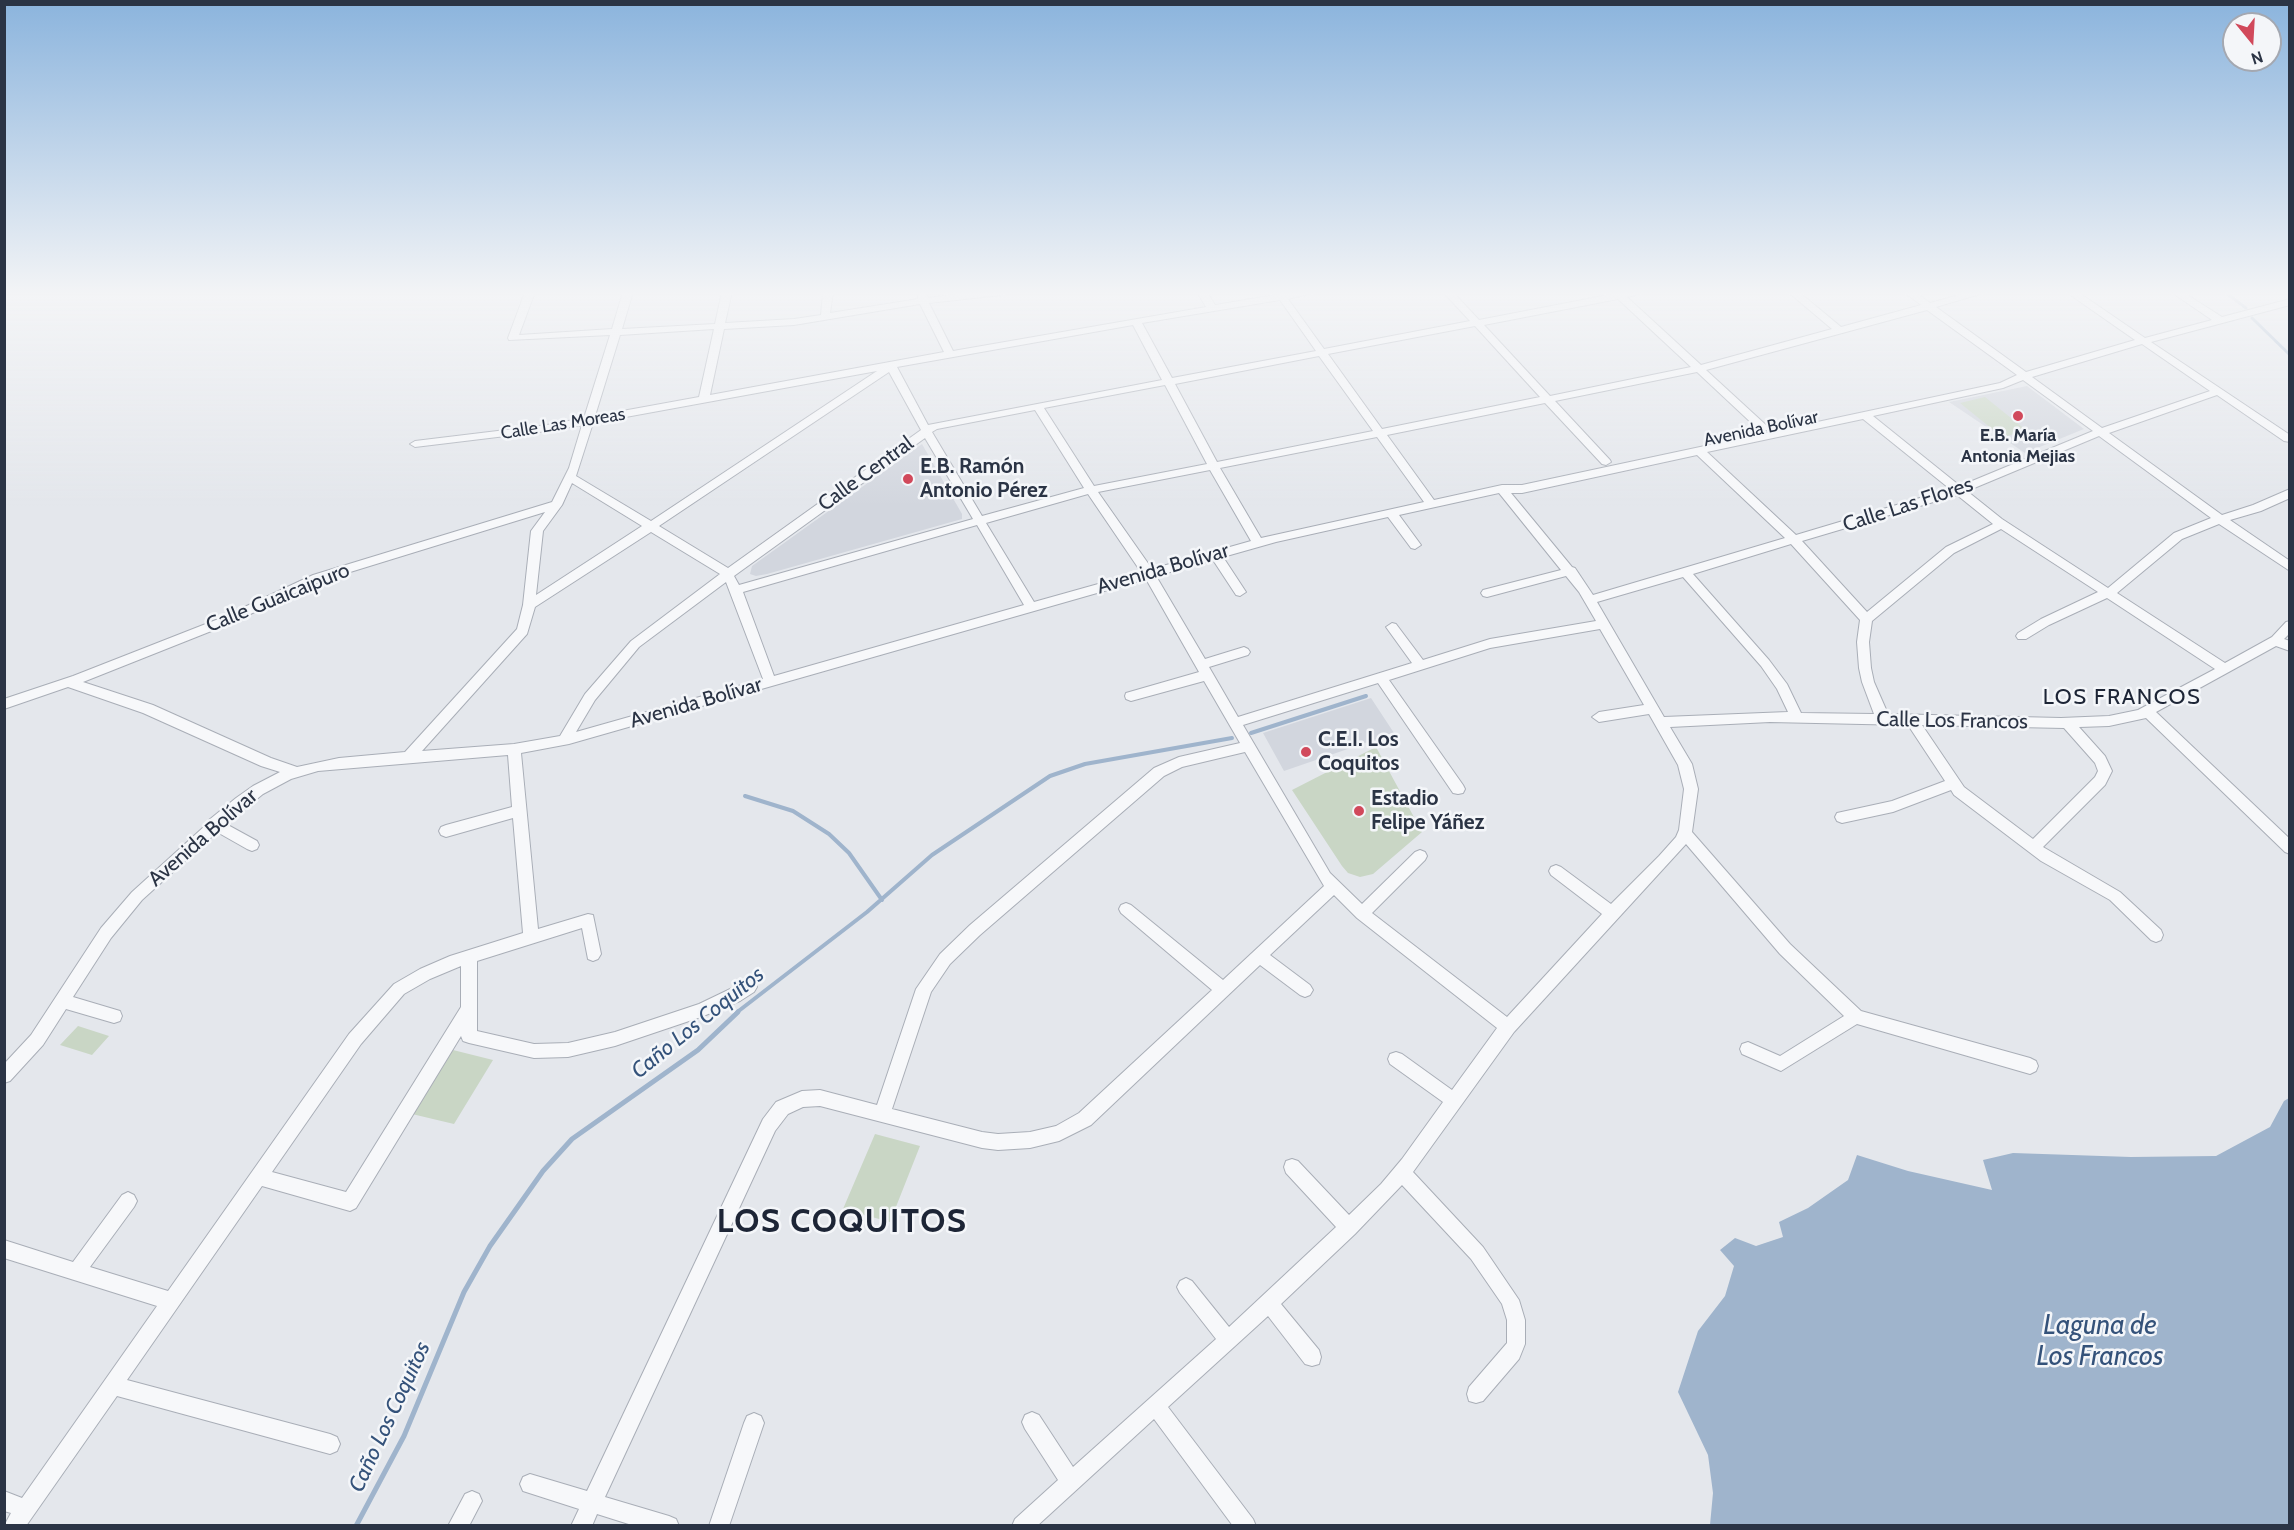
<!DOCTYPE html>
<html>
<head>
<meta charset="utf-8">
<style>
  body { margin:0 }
  #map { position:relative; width:2294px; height:1530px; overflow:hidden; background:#e4e7ec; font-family:Cabin,sans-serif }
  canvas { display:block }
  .frame { position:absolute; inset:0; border:6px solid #2b3445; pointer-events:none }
  .north { position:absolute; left:2222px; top:12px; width:60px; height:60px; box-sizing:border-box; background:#f4f6f9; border:2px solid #a4a8b1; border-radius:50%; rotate:162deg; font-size:16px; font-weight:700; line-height:24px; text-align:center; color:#2b3445 }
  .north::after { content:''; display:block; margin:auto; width:21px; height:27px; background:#d1495b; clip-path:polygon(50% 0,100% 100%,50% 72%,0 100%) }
</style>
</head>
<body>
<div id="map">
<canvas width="2294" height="1530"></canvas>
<div class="frame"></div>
<div class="north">N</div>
</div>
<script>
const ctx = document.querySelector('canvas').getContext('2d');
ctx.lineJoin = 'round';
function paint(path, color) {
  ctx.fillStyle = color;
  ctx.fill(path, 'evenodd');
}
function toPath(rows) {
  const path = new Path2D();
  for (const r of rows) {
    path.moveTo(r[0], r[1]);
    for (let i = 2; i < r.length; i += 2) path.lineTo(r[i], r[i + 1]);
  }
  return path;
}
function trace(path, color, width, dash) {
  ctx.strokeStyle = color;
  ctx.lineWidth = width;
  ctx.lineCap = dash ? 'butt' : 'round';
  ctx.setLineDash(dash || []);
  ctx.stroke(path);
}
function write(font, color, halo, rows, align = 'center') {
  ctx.font = font + ' Cabin,sans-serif';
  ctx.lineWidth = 5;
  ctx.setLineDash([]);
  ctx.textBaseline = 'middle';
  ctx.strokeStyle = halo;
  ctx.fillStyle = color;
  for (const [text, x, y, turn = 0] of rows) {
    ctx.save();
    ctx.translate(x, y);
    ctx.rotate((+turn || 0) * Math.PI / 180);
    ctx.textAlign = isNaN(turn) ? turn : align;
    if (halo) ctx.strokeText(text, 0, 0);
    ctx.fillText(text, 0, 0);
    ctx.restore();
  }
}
paint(toPath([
  [2027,386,2084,429,2025,453,1949,402],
  [922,444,962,514,962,519,767,574,756,576,750,574,752,566],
  [1371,698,1394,733,1284,771,1263,733]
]), '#d2d6de');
paint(toPath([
  [1985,397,2027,431,2002,437,1960,403],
  [1376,747,1422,832,1373,874,1360,877,1348,873,1342,866,1292,790],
  [78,1026,109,1036,92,1055,60,1045],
  [453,1050,493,1060,454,1124,412,1114],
  [875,1134,920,1146,890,1222,843,1209]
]), '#c9d6c5');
paint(toPath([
  [2289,1098,2289,1525,1710,1525,1713,1493,1708,1455,1678,1392,1698,1331,1725,1296,1734,1266,1720,1250,1735,1238,1756,1246,1783,1237,1779,1222,1808,1208,1848,1180,1857,1155,1908,1171,1992,1190,1983,1160,2013,1153,2131,1157,2216,1156,2270,1127,2284,1101]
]), '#9fb4cc');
trace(toPath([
  [2225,292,2246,308],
  [2252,318,2290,355]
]), '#9fb4cc', 3);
trace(toPath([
  [1251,733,1366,696],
  [745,796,793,811,829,834,849,853,882,900],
  [736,1013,867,912,932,855,1050,776,1085,764,1232,738]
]), '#9fb4cc', 4);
trace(toPath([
  [356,1526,404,1436,464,1292,490,1246,543,1171,572,1139,698,1050,738,1012]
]), '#9fb4cc', 5);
const street = toPath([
  [525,292,535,292,519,335,612,329,623,292,633,292,622,329,715,324,722,292,732,292,725,323,794,319,821,315,823,292,833,292,830,313,918,299,918,295,923,292,926,293,928,298,974,292,1006,292,1001,295,929,303,953,351,1206,307,1197,292,1207,292,1215,305,1293,292,1317,292,1288,299,1324,349,1470,321,1443,292,1453,292,1479,320,1613,294,1611,292,1646,292,1627,297,1701,365,1832,329,1788,292,1799,292,1841,327,1921,305,1904,292,1915,292,1930,303,1970,292,1987,292,1936,307,2026,372,2135,340,2066,292,2078,292,2145,338,2212,320,2171,292,2183,292,2222,317,2290,299,2290,305,2151,342,2290,435,2290,442,2284,441,2217,395,2109,433,2222,515,2253,505,2290,489,2290,498,2261,511,2230,520,2290,561,2290,571,2219,524,2182,539,2117,593,2225,663,2272,637,2286,622,2290,621,2290,633,2284,639,2290,641,2290,651,2276,646,2156,712,2290,839,2290,854,2285,852,2146,718,2109,726,2079,727,2105,756,2112,771,2105,785,2043,847,2120,892,2161,930,2163,935,2161,940,2156,942,2151,940,2110,900,2041,861,1954,795,1951,790,1893,812,1842,823,1837,821,1835,817,1837,813,1892,801,1945,781,1908,725,1770,722,1670,727,1692,764,1698,789,1692,832,1790,944,1861,1011,2030,1058,2036,1061,2038,1066,2036,1071,2030,1074,1857,1024,1781,1071,1742,1054,1740,1049,1742,1044,1748,1042,1780,1056,1844,1016,1780,954,1686,844,1514,1032,1413,1172,1483,1247,1519,1300,1525,1320,1525,1344,1519,1359,1483,1401,1476,1403,1469,1401,1467,1394,1469,1387,1507,1343,1507,1320,1502,1304,1471,1259,1402,1185,1355,1234,1281,1304,1319,1350,1321,1357,1319,1364,1312,1366,1305,1364,1268,1316,1168,1407,1253,1519,1256,1526,1233,1526,1154,1419,1037,1526,1012,1526,1015,1519,1058,1480,1025,1429,1022,1422,1025,1415,1032,1412,1039,1415,1073,1467,1216,1339,1180,1293,1177,1287,1180,1281,1186,1278,1192,1281,1229,1327,1336,1227,1286,1173,1284,1167,1286,1161,1292,1159,1298,1161,1349,1215,1381,1184,1402,1159,1443,1102,1390,1064,1388,1059,1390,1054,1396,1052,1402,1054,1452,1090,1497,1028,1357,918,1334,895,1270,955,1310,985,1313,990,1310,995,1305,997,1300,995,1260,965,1091,1125,1059,1141,1030,1148,998,1150,982,1148,820,1106,803,1107,788,1114,775,1131,605,1497,669,1516,676,1519,679,1526,635,1526,597,1514,592,1526,571,1526,579,1509,523,1491,520,1484,523,1477,530,1474,587,1491,763,1119,776,1102,802,1091,820,1090,877,1105,916,989,940,954,970,925,1154,768,1179,757,1240,743,1204,681,1131,701,1126,699,1125,696,1126,693,1199,672,1146,579,569,744,521,753,538,929,588,914,593,915,601,954,598,959,593,961,588,959,582,928,477,961,477,1031,534,1044,568,1043,615,1032,699,1004,749,980,754,982,757,987,754,992,740,1001,701,1017,615,1046,568,1057,534,1058,469,1043,463,1041,461,1036,356,1208,350,1211,262,1186,127,1380,330,1434,337,1437,340,1444,337,1451,330,1454,117,1396,26,1526,4,1526,11,1513,4,1511,4,1491,22,1498,157,1306,4,1258,4,1240,73,1262,122,1195,128,1192,134,1195,137,1201,134,1207,90,1267,168,1291,349,1034,394,984,420,969,450,956,523,933,513,818,446,837,441,835,439,831,441,827,446,825,512,807,508,755,318,771,291,779,263,794,226,824,257,841,259,845,257,849,252,851,247,849,217,832,142,900,111,938,73,997,120,1011,122,1016,120,1021,114,1023,66,1009,43,1045,10,1081,4,1083,4,1064,31,1035,101,928,132,892,207,824,209,820,236,798,253,786,280,772,261,766,143,713,68,687,4,709,4,699,73,676,221,618,313,575,552,502,569,468,582,425,547,431,415,447,410,444,415,441,547,425,584,418,610,335,509,340,508,338,525,292],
  [1618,299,1691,367,1550,396,1484,325,1618,299],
  [1280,300,1316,351,1172,378,1142,323,1280,300],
  [920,304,944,352,710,395,724,329,794,325,920,304],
  [1927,310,2017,375,2000,383,1522,485,1502,485,1434,500,1387,435,1545,403,1602,464,1606,465,1611,462,1610,460,1555,401,1697,372,1759,430,1763,431,1767,430,1767,426,1706,370,1927,310],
  [1133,325,1162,380,928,425,897,367,1133,325],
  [1475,326,1540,397,1382,429,1328,354,1475,326],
  [714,329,699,397,595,416,620,335,714,329],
  [2142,344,2210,391,2102,428,2032,377,2142,344],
  [1319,356,1373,431,1217,462,1175,384,1319,356],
  [877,371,651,521,576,476,593,423,877,371],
  [889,372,921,430,728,568,659,526,889,372],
  [2023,380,2093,431,1960,486,1873,416,2003,388,2023,380],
  [1165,385,1207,464,1094,486,1044,408,1165,385],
  [1035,410,1084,488,982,516,932,432,937,429,1035,410],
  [1863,419,1950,489,1796,535,1707,452,1863,419],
  [2099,436,2211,518,2174,533,2108,588,2002,519,1967,491,2099,436],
  [1377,437,1424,502,1261,538,1220,468,1377,437],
  [925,438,973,519,739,585,734,576,925,438],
  [1697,455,1785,538,1593,595,1575,568,1572,567,1511,493,1522,493,1697,455],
  [1210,470,1251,541,1152,569,1098,492,1210,470],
  [572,483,642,526,536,595,543,531,562,505,572,483],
  [1499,493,1561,570,1483,590,1481,593,1483,596,1487,597,1566,576,1579,592,1596,621,1490,639,1423,660,1396,624,1392,623,1386,627,1412,663,1238,717,1209,667,1248,655,1250,652,1248,649,1244,647,1205,659,1156,576,1213,560,1236,595,1240,596,1246,592,1223,557,1276,542,1388,517,1411,548,1415,549,1421,545,1399,515,1499,493],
  [1088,494,1141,572,1034,602,986,523,1088,494],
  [1957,495,1993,524,1946,547,1867,612,1802,541,1957,495],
  [545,512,531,531,523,605,517,629,405,752,339,758,297,767,271,758,153,705,83,682,229,624,321,581,545,512],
  [977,525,1024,605,774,676,743,592,977,525],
  [2001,529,2098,592,2041,619,2018,633,2016,636,2018,639,2026,639,2049,625,2107,598,2215,669,2138,710,2109,716,2061,718,1888,714,1874,682,1871,668,1869,642,1872,621,1954,553,2001,529],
  [651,532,720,574,631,641,585,694,560,736,514,744,422,751,527,634,535,607,651,532],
  [1791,544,1860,620,1857,642,1859,668,1862,682,1874,714,1801,713,1787,684,1769,660,1693,574,1791,544],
  [1683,577,1761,666,1777,689,1788,712,1664,717,1597,602,1683,577],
  [726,582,763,679,576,732,595,700,639,647,726,582],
  [1600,629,1644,705,1599,712,1592,717,1599,722,1649,714,1678,765,1684,789,1679,830,1676,837,1659,856,1611,904,1561,867,1556,865,1551,867,1549,871,1551,875,1602,914,1507,1017,1372,913,1425,860,1427,856,1425,852,1420,850,1415,852,1362,904,1330,873,1243,725,1378,683,1453,793,1458,794,1463,793,1465,789,1463,785,1389,680,1490,648,1600,629],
  [1922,725,2064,728,2095,763,2098,771,2095,777,2033,839,1964,787,1922,725],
  [1245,752,1324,886,1223,980,1131,905,1126,903,1121,905,1119,909,1121,913,1212,990,1079,1113,1056,1126,1030,1132,998,1134,982,1132,892,1109,931,992,950,964,980,935,1164,776,1182,767,1245,752],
  [461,966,461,1007,346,1192,272,1172,361,1044,404,994,430,979,461,966],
  [754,1413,761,1416,764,1423,729,1526,709,1526,744,1423,747,1416,754,1413],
  [472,1491,479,1494,482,1501,469,1526,448,1526,465,1494,472,1491]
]);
trace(street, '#a9aeb7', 2);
paint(street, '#f7f8fa');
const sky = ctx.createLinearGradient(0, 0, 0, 506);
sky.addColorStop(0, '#8bb4dd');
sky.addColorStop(0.58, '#f3f4f6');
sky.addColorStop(1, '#f3f4f600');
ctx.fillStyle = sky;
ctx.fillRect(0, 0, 2294, 506);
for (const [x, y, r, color] of [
  [2018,416,6,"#d1495b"],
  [908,479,6,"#d1495b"],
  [1306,752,6,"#d1495b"],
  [1359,811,6,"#d1495b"]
]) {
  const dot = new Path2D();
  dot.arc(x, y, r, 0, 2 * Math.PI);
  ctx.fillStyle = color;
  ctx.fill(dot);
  trace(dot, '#f4f6f9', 2);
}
write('18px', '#2b3445', '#f4f6f9', [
  ["Calle Las Moreas",563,424,-9],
  ["Avenida Bolívar",1761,429,-12]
]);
write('bold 18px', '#2b3445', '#f4f6f9', [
  ["E.B. María",2018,436],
  ["Antonia Mejias",2018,457]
]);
write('bold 21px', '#2b3445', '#f4f6f9', [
  ["E.B. Ramón",920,467],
  ["Antonio Pérez",920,491],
  ["C.E.I. Los",1318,740],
  ["Coquitos",1318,764],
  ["Estadio",1371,799],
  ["Felipe Yáñez",1371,823]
], 'left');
write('21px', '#2b3445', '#f4f6f9', [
  ["Calle Central",866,474,-36],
  ["Calle Las Flores",1908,505,-18],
  ["Avenida Bolívar",1163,569,-16],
  ["Calle Guaicaipuro",278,598,-22],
  ["Avenida Bolívar",696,703,-16],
  ["Calle Los Francos",1952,721,1],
  ["Avenida Bolívar",203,838,-41]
]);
ctx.letterSpacing = '1.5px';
write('22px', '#1d2536', '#f4f6f9', [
  ["LOS FRANCOS",2122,698]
]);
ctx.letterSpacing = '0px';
write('italic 22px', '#34527a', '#f4f6f9', [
  ["Caño Los Coquitos",698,1023,-39],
  ["Caño Los Coquitos",390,1417,-65]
]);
write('italic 27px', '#34527a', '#f4f6f9', [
  ["Laguna de",2100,1326],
  ["Los Francos",2100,1357]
]);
ctx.letterSpacing = '1.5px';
write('bold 33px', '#1d2536', '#f4f6f9', [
  ["LOS COQUITOS",842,1222]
]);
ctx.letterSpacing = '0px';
</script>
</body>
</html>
